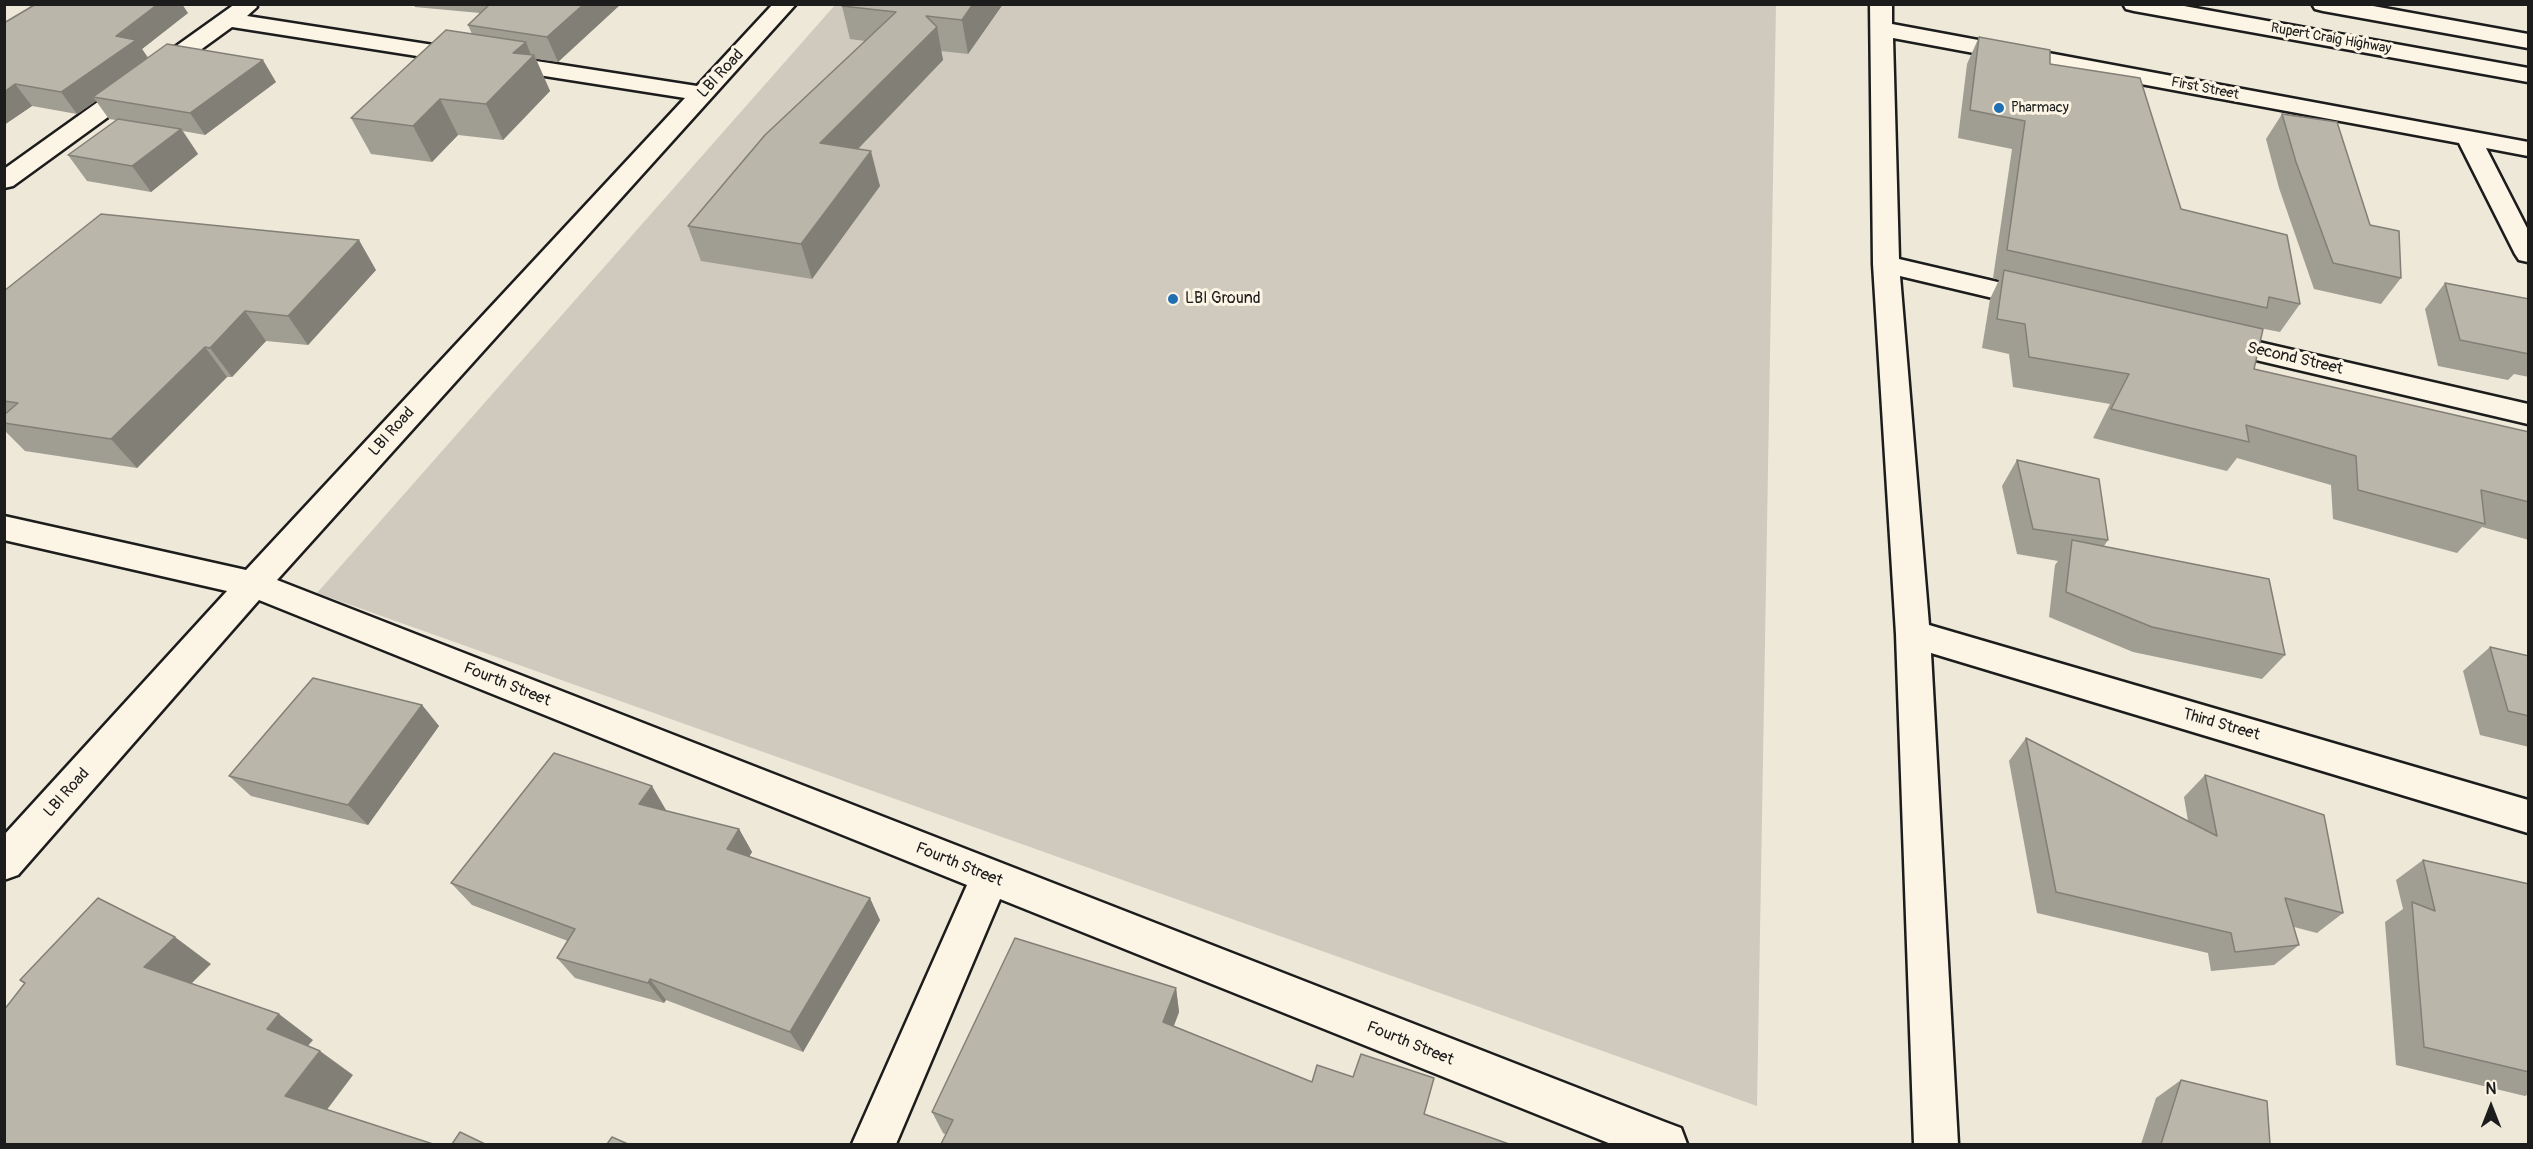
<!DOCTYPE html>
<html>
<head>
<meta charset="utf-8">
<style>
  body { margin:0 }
  #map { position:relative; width:2533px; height:1149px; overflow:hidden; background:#eee8d9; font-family:Pangolin,sans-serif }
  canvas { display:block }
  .frame { position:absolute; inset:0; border:6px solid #1c1c1c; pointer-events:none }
  .north { position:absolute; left:2461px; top:1077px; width:60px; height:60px; -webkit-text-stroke:4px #fcf5e5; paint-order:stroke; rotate:0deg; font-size:16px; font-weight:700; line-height:24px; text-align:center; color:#1c1c1c }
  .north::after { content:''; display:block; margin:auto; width:21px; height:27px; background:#1c1c1c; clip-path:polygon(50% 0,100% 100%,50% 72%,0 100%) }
</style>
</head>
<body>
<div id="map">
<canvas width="2533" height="1149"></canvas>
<div class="frame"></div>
<div class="north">N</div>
</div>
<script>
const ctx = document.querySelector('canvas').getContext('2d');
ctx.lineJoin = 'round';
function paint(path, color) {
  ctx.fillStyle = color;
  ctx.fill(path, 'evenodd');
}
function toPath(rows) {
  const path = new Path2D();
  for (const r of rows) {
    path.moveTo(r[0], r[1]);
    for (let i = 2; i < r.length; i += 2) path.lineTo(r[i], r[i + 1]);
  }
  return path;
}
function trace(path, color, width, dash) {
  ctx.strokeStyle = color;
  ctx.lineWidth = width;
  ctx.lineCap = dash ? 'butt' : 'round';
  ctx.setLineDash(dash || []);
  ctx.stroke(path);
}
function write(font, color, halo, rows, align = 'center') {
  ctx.font = font + ' Pangolin,sans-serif';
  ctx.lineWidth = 6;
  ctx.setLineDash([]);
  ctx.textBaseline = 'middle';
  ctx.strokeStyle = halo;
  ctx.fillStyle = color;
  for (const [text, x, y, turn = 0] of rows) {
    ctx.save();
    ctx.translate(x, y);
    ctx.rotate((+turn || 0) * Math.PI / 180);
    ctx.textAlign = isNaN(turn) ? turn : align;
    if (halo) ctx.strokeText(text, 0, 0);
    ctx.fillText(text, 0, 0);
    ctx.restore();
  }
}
paint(toPath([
  [835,5,1776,5,1757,1106,317,593]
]), '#cfcabd');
const minor = toPath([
  [235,4,255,4,257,7,247,16,697,86,773,4,796,4,277,580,1665,1122,1681,1128,1687,1144,1611,1144,1000,899,896,1144,852,1144,967,885,259,600,18,875,4,880,4,835,227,591,4,540,4,516,246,570,685,98,232,27,13,186,4,188,4,169,235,4],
  [1870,4,1892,4,1892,24,2528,142,2528,156,2486,148,2528,230,2528,262,2519,260,2515,254,2459,143,1893,38,1899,259,2049,294,2053,300,2049,306,2039,309,1900,276,1929,625,2528,800,2528,833,1931,653,1958,1144,1914,1144,1896,634,1873,264,1870,4],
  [2215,332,2528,404,2528,424,2205,348,2201,341,2205,334,2215,332]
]);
const major = toPath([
  [2123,4,2173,4,2528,68,2528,82,2134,11,2126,9,2123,4],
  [2312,4,2362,4,2528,34,2528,48,2323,11,2315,9,2312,4]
]);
trace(minor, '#1c1c1c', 5);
trace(major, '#1c1c1c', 5);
paint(minor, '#fcf5e5');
paint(major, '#fcf5e5');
paint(toPath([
  [413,4,621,4,558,62,536,59,550,91,503,140,458,135,432,162,371,154,351,118,472,34,468,25,480,13,415,7],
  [843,4,1003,4,968,54,941,51,943,60,858,149,880,186,812,279,701,261,688,226,865,41,850,39,842,6],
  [188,13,142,49,148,58,276,82,205,135,183,131,198,154,151,192,87,181,68,155,116,120,109,119,96,101,77,114,32,106,4,125,4,23],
  [1979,37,2050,64,2181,209,2300,304,2280,332,2254,327,2254,369,2529,432,2529,540,2482,527,2457,553,2333,519,2331,485,2237,458,2227,471,2093,438,2110,404,2013,387,2009,354,1982,348,1990,299,1999,280,1993,278,2012,149,1958,138,1967,64],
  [2282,114,2370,225,2401,278,2381,304,2314,289,2279,188,2266,139],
  [376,270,308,345,266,341,232,377,227,377,137,468,25,451,4,430,4,291],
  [2445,283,2529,299,2529,377,2514,374,2508,380,2438,366,2425,309],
  [2017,460,2108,540,2104,546,2285,655,2262,679,2133,652,2049,617,2055,565,2058,561,2017,554,2002,486],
  [2490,647,2529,656,2529,747,2480,735,2463,671],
  [422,705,439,726,368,825,251,796,229,776],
  [2026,738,2188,821,2184,797,2205,775,2343,913,2317,933,2294,927,2299,945,2274,965,2211,971,2208,953,2037,913,2009,761],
  [666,810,666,811,739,829,752,852,749,857,880,920,803,1052,666,1000,664,1003,575,978,557,958,568,941,472,905,451,883],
  [2423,860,2529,884,2529,1094,2525,1096,2396,1065,2385,922,2403,909,2396,880],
  [1176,988,1179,1012,1174,1026,1312,1082,1353,1077,1434,1078,946,1135,943,1133,932,1112],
  [2181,1080,2270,1144,2141,1144,2156,1098]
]), '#a09d92');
paint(toPath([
  [158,4,182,4,188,13,142,49,151,62,93,97,96,101,77,114,61,92,116,36],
  [584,4,621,4,558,62,547,37],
  [973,4,1003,4,968,54,962,20],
  [937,27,943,60,830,178,820,143],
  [526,42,532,58,534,55,550,91,503,140,486,104,513,53],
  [263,60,276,82,205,135,190,113],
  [15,84,32,106,4,125,4,92],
  [440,99,458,135,432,162,413,126],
  [181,129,198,154,151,192,132,166],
  [871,151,880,186,812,279,801,244],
  [359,240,376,270,308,345,288,316],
  [245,311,266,341,232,377,210,348],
  [205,347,227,377,137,468,111,439],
  [422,705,439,726,368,825,348,805],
  [652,786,666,810,654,827,639,804],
  [739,829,752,852,740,872,727,849],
  [870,898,880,920,803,1052,790,1032],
  [175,937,211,964,181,994,144,967],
  [650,979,666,1000,664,1003,648,983],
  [1176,988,1179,1012,1166,1045,1163,1022],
  [279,1014,313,1040,301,1054,267,1029],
  [320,1051,353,1075,320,1119,285,1096]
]), '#827f77');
const building = toPath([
  [36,4,158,4,116,36,136,40,61,92,15,84,4,92,4,23,36,4],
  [490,4,584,4,547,37,468,25,490,4],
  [843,4,973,4,962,20,926,16,937,27,820,143,871,151,801,244,688,226,765,135,896,12,842,6,843,4],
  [446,30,526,42,513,53,534,55,486,104,440,99,413,126,351,118,446,30],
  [1979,37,2050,50,2050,64,2140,78,2181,209,2287,235,2300,304,2269,297,2267,308,2007,250,2025,121,1970,110,1979,37],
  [167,44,263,60,190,113,93,97,167,44],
  [2282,114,2337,122,2370,225,2399,231,2401,278,2333,263,2296,162,2282,114],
  [118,119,181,129,132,166,68,155,118,119],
  [101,214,359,240,288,316,245,311,210,348,205,347,111,439,4,423,4,415,18,403,4,401,4,291,101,214],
  [2004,270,2263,329,2254,369,2529,432,2529,502,2481,490,2485,524,2358,490,2356,456,2246,425,2249,442,2111,409,2129,374,2029,357,2025,324,1997,319,2004,270],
  [2445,283,2529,299,2529,354,2460,340,2445,283],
  [2017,460,2099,479,2108,540,2033,529,2017,460],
  [2072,540,2269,579,2285,655,2152,627,2066,592,2072,540],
  [2490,647,2529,656,2529,716,2508,711,2490,647],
  [313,678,422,705,348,805,229,776,313,678],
  [2026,738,2217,836,2205,775,2324,815,2343,913,2285,898,2299,945,2235,952,2231,933,2056,892,2026,738],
  [554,753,652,786,639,804,739,829,727,849,870,898,790,1032,650,979,648,983,557,958,575,929,451,883,554,753],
  [2423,860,2529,884,2529,1072,2424,1047,2412,902,2435,911,2423,860],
  [98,898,175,937,144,967,279,1014,267,1029,320,1051,285,1096,433,1144,4,1144,4,1010,25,983,20,980,98,898],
  [1015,938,1176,988,1163,1022,1312,1082,1317,1065,1353,1077,1361,1054,1434,1078,1424,1114,1509,1144,941,1144,953,1120,932,1112,1015,938],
  [2181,1080,2267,1101,2270,1144,2161,1144,2181,1080],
  [460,1132,485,1144,452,1144,460,1132],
  [612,1137,628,1144,607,1144,612,1137]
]);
paint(building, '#bab6aa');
trace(building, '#827f77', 1.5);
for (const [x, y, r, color] of [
  [1999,108,6,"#1f6fb2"],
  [1173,299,6,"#1f6fb2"]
]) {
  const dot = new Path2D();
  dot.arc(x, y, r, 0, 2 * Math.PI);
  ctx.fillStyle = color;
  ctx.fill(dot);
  trace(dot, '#fcf5e5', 2);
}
write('14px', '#1c1c1c', '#fcf5e5', [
  ["Rupert Craig Highway",2331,39,10],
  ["First Street",2205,89,11]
]);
write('14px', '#1c1c1c', '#fcf5e5', [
  ["Pharmacy",2011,108]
], 'left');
write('16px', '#1c1c1c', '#fcf5e5', [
  ["LBI Road",721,74,-47],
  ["Second Street",2295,359,13],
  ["LBI Road",392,432,-48],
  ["Fourth Street",507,685,22],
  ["Third Street",2221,725,16],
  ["LBI Road",67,793,-48],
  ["Fourth Street",959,865,22],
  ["Fourth Street",1410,1044,22]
]);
write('16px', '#1c1c1c', '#fcf5e5', [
  ["LBI Ground",1185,299]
], 'left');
</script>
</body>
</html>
